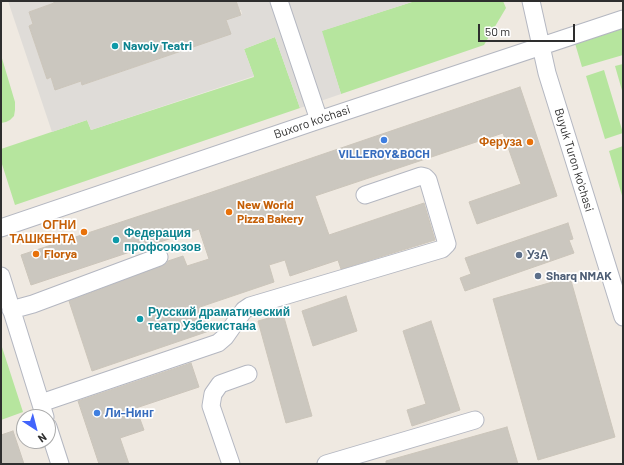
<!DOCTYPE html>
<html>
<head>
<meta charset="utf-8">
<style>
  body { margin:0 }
  #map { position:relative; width:624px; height:465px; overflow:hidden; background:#efe9e1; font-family:Barlow,sans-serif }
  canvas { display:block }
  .frame { position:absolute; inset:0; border:2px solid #2e2e2e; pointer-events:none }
  .north { position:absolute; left:16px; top:409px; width:40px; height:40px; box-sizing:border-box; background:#fff; border:1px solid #ababab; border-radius:50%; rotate:144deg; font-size:11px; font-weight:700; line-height:16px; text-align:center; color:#2e2e2e }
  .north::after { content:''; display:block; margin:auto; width:14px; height:18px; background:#4264fb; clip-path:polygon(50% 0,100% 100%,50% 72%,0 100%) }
  .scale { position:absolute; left:478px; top:24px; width:97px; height:18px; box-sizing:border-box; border:2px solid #2e2e2e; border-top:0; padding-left:5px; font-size:12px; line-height:14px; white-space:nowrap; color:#2e2e2e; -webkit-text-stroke:3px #fff; paint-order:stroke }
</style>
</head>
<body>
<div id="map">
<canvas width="624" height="465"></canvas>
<div class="frame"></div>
<div class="north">N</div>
<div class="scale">50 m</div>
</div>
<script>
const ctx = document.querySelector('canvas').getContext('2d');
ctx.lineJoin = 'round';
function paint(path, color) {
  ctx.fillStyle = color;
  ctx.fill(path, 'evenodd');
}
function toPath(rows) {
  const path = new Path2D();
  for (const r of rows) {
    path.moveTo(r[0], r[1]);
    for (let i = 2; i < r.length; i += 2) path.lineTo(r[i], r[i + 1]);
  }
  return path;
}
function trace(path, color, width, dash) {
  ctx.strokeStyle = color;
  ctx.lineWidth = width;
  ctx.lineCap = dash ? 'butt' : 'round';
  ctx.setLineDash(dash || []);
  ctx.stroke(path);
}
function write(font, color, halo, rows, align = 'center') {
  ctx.font = font + ' Barlow,sans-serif';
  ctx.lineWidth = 3.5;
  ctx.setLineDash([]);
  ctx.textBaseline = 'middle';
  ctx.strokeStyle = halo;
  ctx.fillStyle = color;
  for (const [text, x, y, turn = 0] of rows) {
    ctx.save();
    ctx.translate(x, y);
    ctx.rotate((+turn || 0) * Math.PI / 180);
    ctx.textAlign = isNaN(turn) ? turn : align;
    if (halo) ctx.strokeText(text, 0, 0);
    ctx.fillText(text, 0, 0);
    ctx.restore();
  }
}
paint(toPath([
  [415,1,503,1,506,8,484,45,341,94,321,31],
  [623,26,623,55,582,67,574,40],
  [275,37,300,108,15,205,1,161,1,149,87,120,91,130,254,77,244,49],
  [1,55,15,102,15,110,14,116,10,120,6,122,1,123],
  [623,64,623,94,615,66],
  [604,70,623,133,605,139,586,76],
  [623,146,623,199,609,151],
  [1,344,23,412,1,420]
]), '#b6e59e');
paint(toPath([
  [8,1,54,1,54,3,29,12,33,24,29,26,47,79,51,77,55,89,81,81,83,85,230,34,226,19,241,15,242,14,241,10,239,10,236,1,415,1,322,31,341,94,300,108,275,37,244,49,254,76,91,130,87,120,52,132]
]), '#dfdcd8');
const building = toPath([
  [54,1,236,1,241,15,226,20,231,34,82,85,81,81,55,90,51,77,47,79,29,26,33,24,29,12,54,3,54,1],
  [520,87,557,196,477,224,469,202,521,184,503,133,315,196,329,235,424,203,435,240,341,269,338,260,290,276,285,260,269,265,274,282,200,307,209,331,92,371,69,301,162,266,166,264,168,261,183,256,187,266,209,259,199,229,31,285,21,255,209,193,520,87],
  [568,223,573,239,569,240,574,253,465,291,460,278,471,274,465,258,568,223],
  [570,277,615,437,538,460,493,299,570,277],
  [346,296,357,331,313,346,302,311,346,296],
  [283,314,312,416,286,423,258,321,283,314],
  [431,321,460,410,412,426,407,410,426,404,403,331,431,321],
  [191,363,199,387,136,408,144,430,120,438,129,464,99,464,78,401,191,363],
  [507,427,518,464,386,464,386,461,507,427],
  [13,431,24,464,1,464,1,435,13,431]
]);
paint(building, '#cbc7bf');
trace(building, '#cbc5ba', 1);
const minor = toPath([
  [279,1,319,120],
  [531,1,547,73,623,317],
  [1,228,319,120,623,19],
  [1,276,45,417],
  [11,310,33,304,159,257],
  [41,403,218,343,225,337,244,310,250,306,442,249,447,244,428,180,425,177,421,176,365,195],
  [48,427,60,464],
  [231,464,211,406,213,394,220,384,248,374],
  [326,464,475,420]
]);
trace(minor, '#b4b7c1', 19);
trace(minor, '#fff', 17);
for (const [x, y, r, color] of [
  [115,46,4,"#0f9aa8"],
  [384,140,4,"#3f7fe0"],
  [530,142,4,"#e8710a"],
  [229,212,4,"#e8710a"],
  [84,232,4,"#e8710a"],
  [116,240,4,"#0f9aa8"],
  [36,254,4,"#e8710a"],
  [519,255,4,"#5c6f8a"],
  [538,276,4,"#5c6f8a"],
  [140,319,4,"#0f9aa8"],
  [97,413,4,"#3f7fe0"]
]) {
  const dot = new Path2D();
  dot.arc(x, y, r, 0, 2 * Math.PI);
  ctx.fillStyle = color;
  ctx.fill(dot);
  trace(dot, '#fff', 1.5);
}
write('bold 12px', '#0d838f', '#fff', [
  ["Navoiy Teatri",123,46],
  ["Федерация",124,233],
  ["профсоюзов",124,247],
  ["Русский драматический",148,312],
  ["театр Узбекистана",148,326]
], 'left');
write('12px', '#2e2e2e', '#fff', [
  ["Buxoro ko'chasi",312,122,-19],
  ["Buyuk Turon ko'chasi",574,160,73]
]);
write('bold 12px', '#c56008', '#fff', [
  ["Феруза",522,142],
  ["New World",237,205,"left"],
  ["Pizza Bakery",237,219,"left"],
  ["ОГНИ",76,225],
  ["ТАШКЕНТА",76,239],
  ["Florya",44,254,"left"]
], 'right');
write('bold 12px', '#366cbe', '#fff', [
  ["VILLEROY&BOCH",384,154],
  ["Ли-Нинг",105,413,"left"]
]);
write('bold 12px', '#4e5e75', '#fff', [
  ["УзА",527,255],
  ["Sharq NMAK",546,276]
], 'left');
</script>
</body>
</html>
